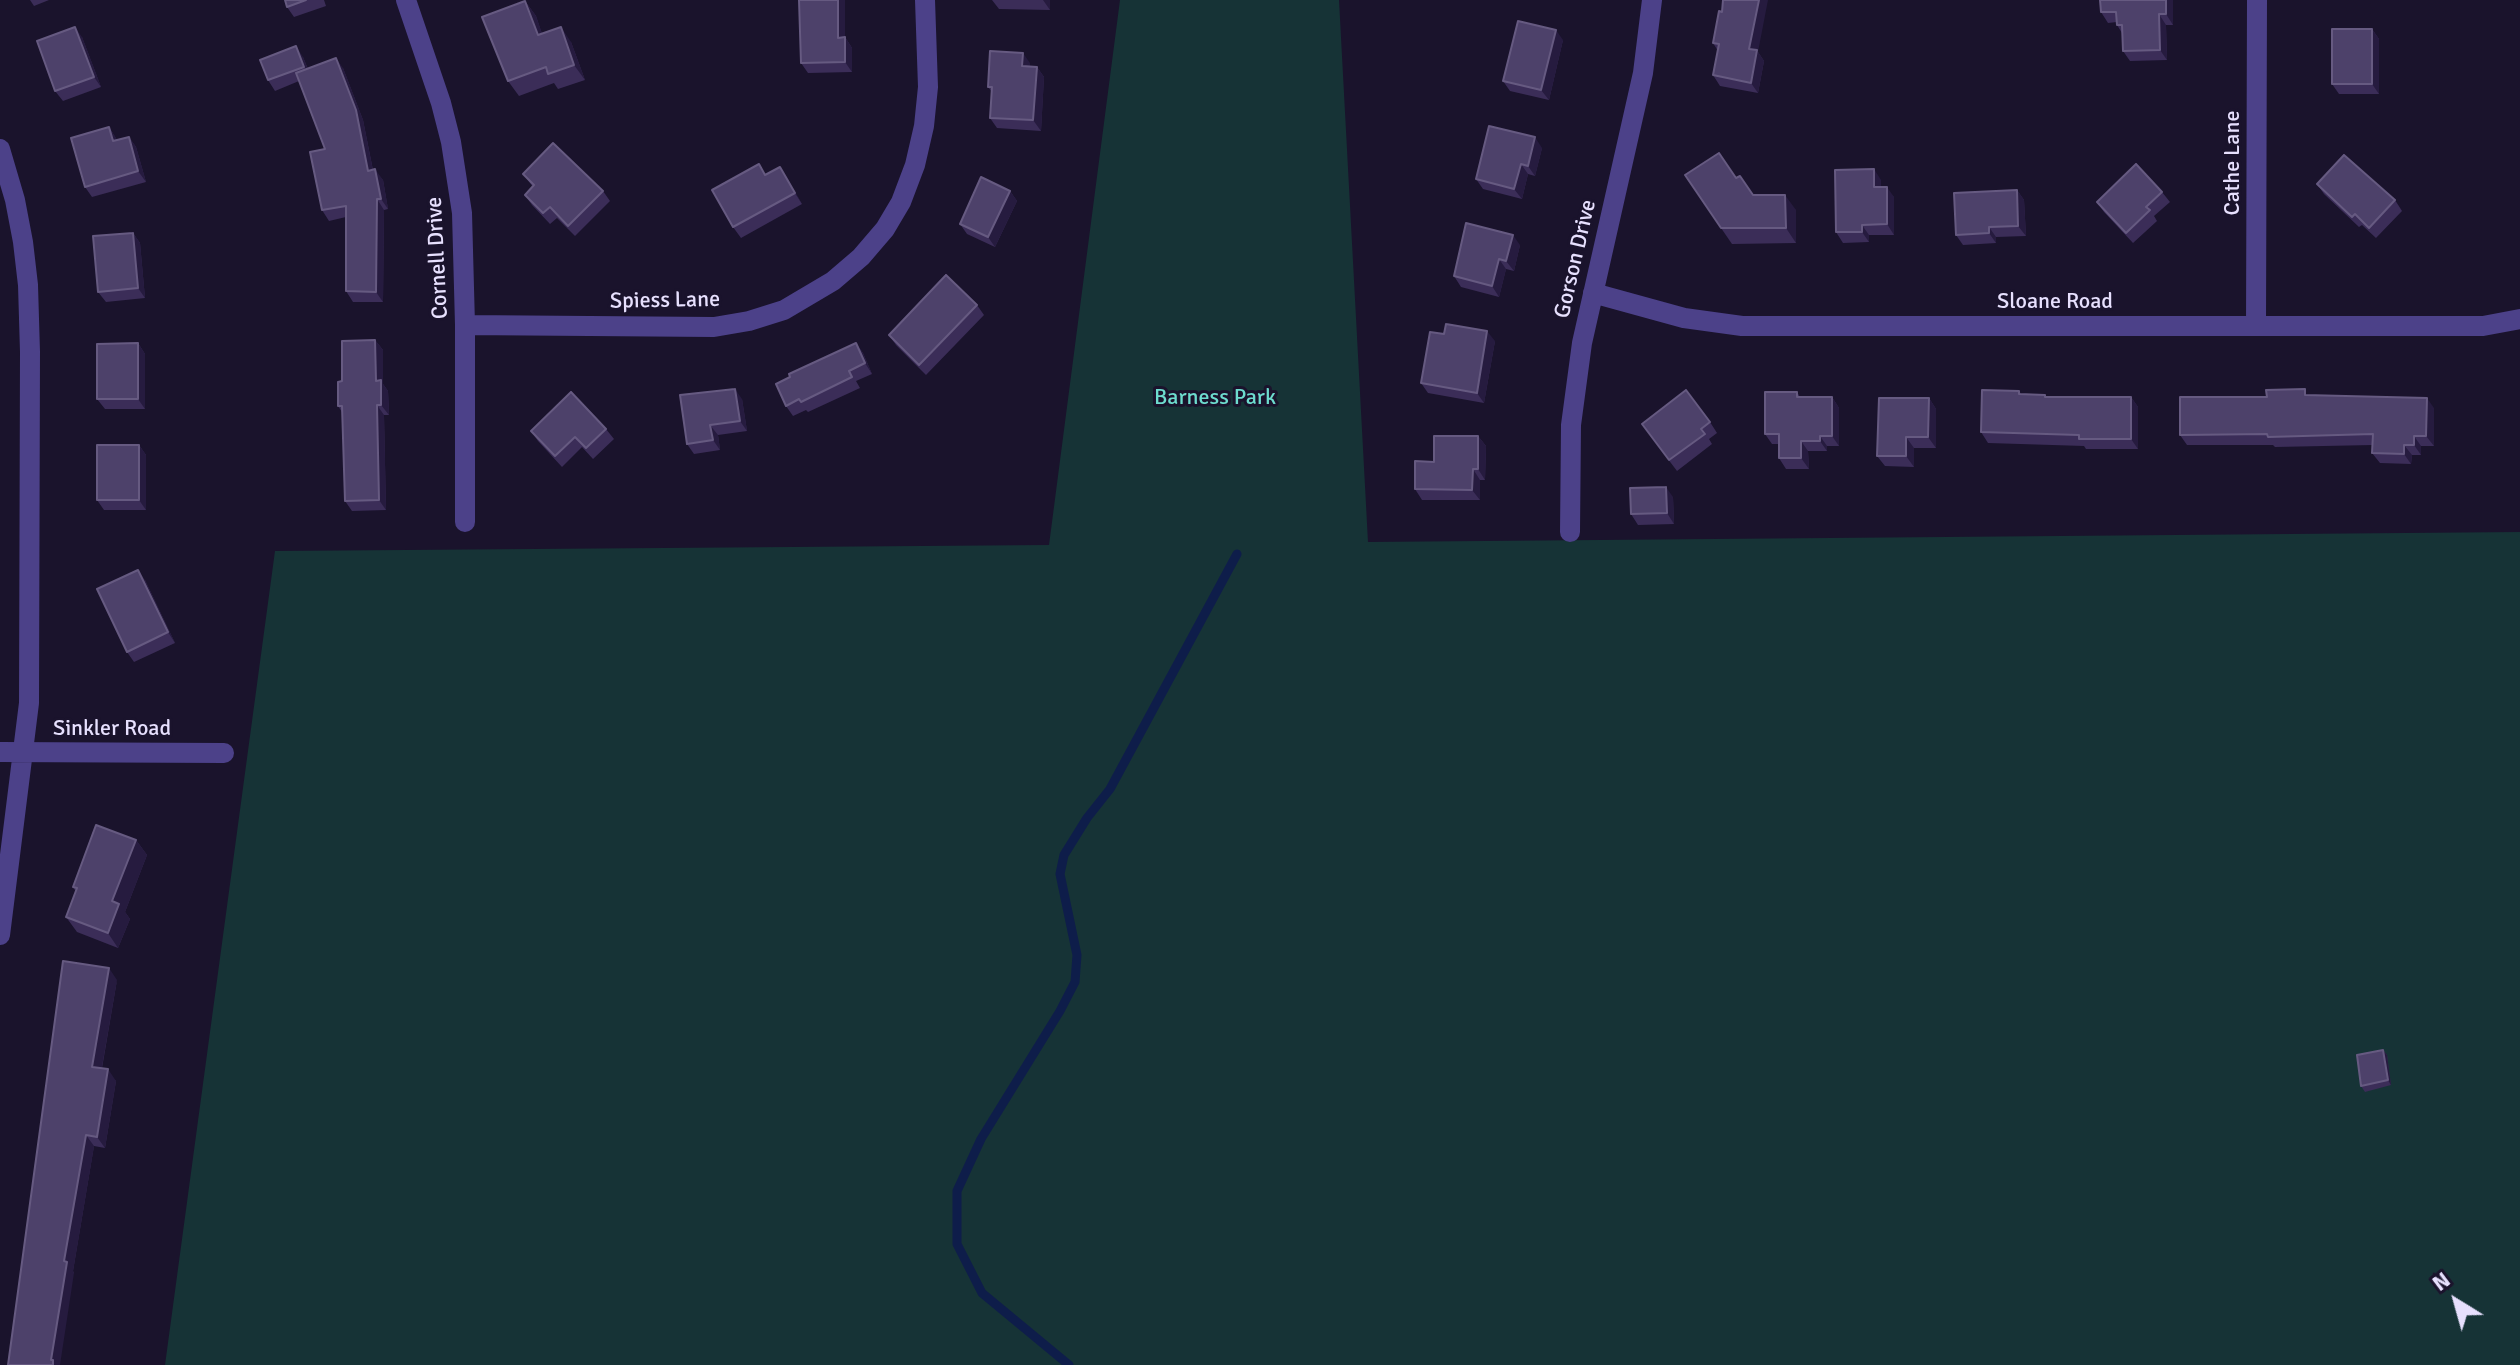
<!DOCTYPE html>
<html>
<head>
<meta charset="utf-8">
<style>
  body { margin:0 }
  #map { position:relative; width:2520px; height:1365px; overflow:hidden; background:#1a132c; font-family:Signika,sans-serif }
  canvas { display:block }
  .north { position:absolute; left:2416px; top:1261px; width:80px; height:80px; -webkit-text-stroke:6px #1a132c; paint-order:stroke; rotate:323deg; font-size:22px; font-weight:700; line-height:32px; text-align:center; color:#e7e0fe }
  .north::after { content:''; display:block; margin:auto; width:28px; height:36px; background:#e7e0fe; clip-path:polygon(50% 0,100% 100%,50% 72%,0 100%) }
</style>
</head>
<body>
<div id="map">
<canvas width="2520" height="1365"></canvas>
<div class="north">N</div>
</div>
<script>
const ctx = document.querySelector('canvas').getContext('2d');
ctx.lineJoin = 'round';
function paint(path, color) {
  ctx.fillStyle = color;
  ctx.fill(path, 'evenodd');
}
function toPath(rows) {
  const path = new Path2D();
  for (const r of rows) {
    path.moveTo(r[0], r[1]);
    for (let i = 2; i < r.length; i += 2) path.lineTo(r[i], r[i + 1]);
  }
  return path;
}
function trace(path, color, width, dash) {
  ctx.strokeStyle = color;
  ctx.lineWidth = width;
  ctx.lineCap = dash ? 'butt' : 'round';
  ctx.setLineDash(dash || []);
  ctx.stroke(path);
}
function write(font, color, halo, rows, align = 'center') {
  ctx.font = font + ' Signika,sans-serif';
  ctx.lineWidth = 6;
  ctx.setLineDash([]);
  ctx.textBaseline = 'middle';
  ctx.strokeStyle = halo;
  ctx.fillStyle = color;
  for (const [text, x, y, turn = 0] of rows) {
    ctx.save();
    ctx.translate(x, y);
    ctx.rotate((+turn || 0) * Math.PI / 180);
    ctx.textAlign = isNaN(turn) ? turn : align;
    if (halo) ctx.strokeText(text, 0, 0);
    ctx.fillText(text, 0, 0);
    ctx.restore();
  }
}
paint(toPath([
  [1120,0,1339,0,1368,542,2520,532,2520,1365,165,1365,275,551,1049,545]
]), '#163336');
trace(toPath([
  [1069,1365,982,1293,957,1244,957,1191,981,1139,1060,1011,1075,982,1077,955,1060,874,1064,855,1087,818,1110,789,1237,554]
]), '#0e1d4a', 9);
trace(toPath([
  [406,0,441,103,451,142,462,213,465,325,465,522],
  [0,149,15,200,23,242,28,285,30,352,29,703,0,935],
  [1593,293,1684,318,1742,326,2483,326,2520,319],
  [465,325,714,327,749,321,784,310,833,281,861,257,885,229,901,202,915,165,924,126,928,87,925,0],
  [2256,326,2257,0],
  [1570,532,1571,425,1582,343,1643,73,1652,0],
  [0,752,224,753]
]), '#4c4189', 20);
paint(toPath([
  [30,0,49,0,34,6],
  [285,0,324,0,326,6,294,17,287,7],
  [799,0,845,0,845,37,852,48,852,72,808,73,801,63],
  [992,0,1050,0,1050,10,999,9],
  [2100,0,2173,0,2173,25,2166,25,2167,60,2130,61,2123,51,2122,33,2117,25,2117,22,2108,23,2101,12],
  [525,1,536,16,542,34,571,42,585,80,558,89,554,83,519,96,508,81],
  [1722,12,1758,52,1764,61,1758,93,1720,86,1713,75,1718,51,1713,43],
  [2372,29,2379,39,2379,94,2339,94,2332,84],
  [82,37,101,87,63,101,55,91],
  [1563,40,1549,100,1510,91,1503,81],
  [303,57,308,69,343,68,363,120,373,170,383,180,388,209,384,210,383,302,353,302,346,291,346,217,329,221,322,210,325,149,299,81,275,91,268,80],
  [1030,63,1030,67,1037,67,1044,77,1041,131,997,128,990,118,992,92,988,87],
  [109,127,117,140,129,137,136,147,146,182,92,197,85,187],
  [1542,148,1535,176,1528,174,1522,199,1483,189,1476,179],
  [780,167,802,204,741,238,733,227,766,175],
  [523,174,603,191,610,201,575,236,557,218,550,224,532,205,525,195,533,187],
  [1737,178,1753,195,1796,210,1796,243,1732,244,1721,228],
  [1881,180,1881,187,1894,197,1894,235,1869,235,1869,242,1843,243,1836,232],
  [2317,184,2395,200,2402,211,2376,238,2362,225,2359,227,2324,194],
  [2017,190,2024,200,2026,236,1996,237,1996,243,1963,245,1956,235],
  [1010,191,1017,201,995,247,967,234,960,224],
  [2162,192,2170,202,2154,216,2157,221,2133,243,2104,212,2097,202],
  [133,233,140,243,145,298,106,302,98,292],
  [1520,245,1514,271,1506,269,1499,297,1461,287,1454,276],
  [977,305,984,315,926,375,896,345,889,335],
  [375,340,383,350,383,384,388,391,389,415,384,415,386,510,352,511,345,501,342,412,338,406],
  [1495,341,1484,403,1428,393,1421,383],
  [138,343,145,354,145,409,105,409,97,399],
  [856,343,863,353,872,374,856,381,860,388,808,412,806,410,793,416,786,406,790,377],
  [2019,391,2022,395,2045,395,2046,397,2131,397,2138,407,2138,449,2086,449,2084,446,1988,443,1981,432],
  [1797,392,1800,397,1832,397,1839,408,1839,446,1827,446,1827,451,1808,451,1809,469,1786,469,1779,458,1779,444,1772,444,1765,434],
  [2309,395,2434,408,2434,446,2421,446,2421,455,2412,455,2411,464,2380,463,2372,453,2373,445,2275,447,2273,445,2187,445,2180,435,2267,397],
  [1929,398,1936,409,1936,448,1914,448,1914,467,1885,466,1877,456],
  [742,399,747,431,718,435,720,450,694,454,687,444],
  [1710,422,1717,433,1709,439,1712,444,1677,471,1649,434],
  [606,429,614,439,593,459,582,447,562,467,538,441,531,431],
  [1478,436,1486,446,1485,480,1480,480,1480,500,1422,500,1415,489,1434,462],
  [139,445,146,455,146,510,104,510,97,500],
  [1673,497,1674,524,1638,525,1631,514],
  [145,580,175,643,134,662,127,652],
  [136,840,147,855,125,912,130,919,118,948,77,932,66,917,76,892,73,887],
  [117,980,102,1068,116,1081,105,1148,94,1146,73,1271,74,1273,8,1365],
  [2383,1050,2387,1055,2391,1085,2365,1092,2361,1086]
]), '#3b2d58');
paint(toPath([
  [838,0,845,0,845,48,838,38],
  [1043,0,1050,0,1050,10],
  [1759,0,1768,0,1758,52,1764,61,1758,93,1751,83,1749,49],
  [2166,0,2173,0,2173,25,2166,14],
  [525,1,536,16,548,51,538,35],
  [2159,14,2166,25,2167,60,2160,50],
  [75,27,82,37,101,87,94,77],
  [561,27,571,42,585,80,574,65],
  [2372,29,2379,39,2379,94,2372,84],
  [1556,30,1563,40,1549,100,1541,90],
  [845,37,852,48,852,72,845,62],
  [296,46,303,57,311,77,304,67],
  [1023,53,1030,63,1030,76,1022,66],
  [336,58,343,68,363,120,375,181,368,171],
  [1037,67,1044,77,1041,131,1033,120],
  [109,127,116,138,120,152,113,141],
  [129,137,136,147,146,182,138,171],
  [1535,137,1542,148,1535,176,1528,166],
  [1521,164,1528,174,1522,199,1514,189],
  [780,167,787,177,802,204,795,193],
  [375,169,383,180,388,209,381,199],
  [1874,169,1881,180,1881,198,1874,187],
  [1887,187,1894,197,1894,235,1887,224],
  [2017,190,2024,200,2026,236,2018,226],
  [1010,191,1017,201,995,247,988,237],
  [1785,195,1796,210,1796,243,1786,228],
  [377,199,384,210,383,302,376,292],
  [1862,225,1869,235,1869,242,1862,232],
  [1989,227,1996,237,1996,243,1989,233],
  [133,233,140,243,145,298,138,288],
  [1513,235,1520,245,1514,271,1506,261],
  [1499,259,1506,269,1499,297,1492,286],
  [1487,331,1495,341,1484,403,1477,393],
  [375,340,383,350,383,384,388,391,389,415,381,405,376,381],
  [138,343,145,354,145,409,138,399],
  [856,343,863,353,872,374,865,363],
  [735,389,742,399,747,431,740,421],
  [1832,397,1839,408,1839,446,1832,436],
  [2131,397,2138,407,2138,449,2131,439],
  [1929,398,1936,409,1936,448,1928,437],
  [2427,398,2434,408,2434,446,2426,436],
  [377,405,384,415,386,510,379,500],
  [710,425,718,435,720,450,713,440],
  [1478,436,1486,446,1485,480,1478,469],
  [1820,436,1827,446,1827,451,1820,441],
  [2414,436,2421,446,2421,455,2414,445],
  [1906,437,1914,448,1914,467,1906,456],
  [1801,441,1808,451,1809,469,1801,458],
  [139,445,146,455,146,510,139,500],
  [2404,445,2412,455,2411,464,2404,454],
  [1473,469,1480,480,1480,500,1472,490],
  [1666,487,1673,497,1674,524,1667,513],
  [138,570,145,580,175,643,168,632],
  [136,840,147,855,125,912,130,919,118,948,108,933,112,901],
  [109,968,117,980,100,1078,92,1067],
  [2383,1050,2387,1055,2391,1085,2388,1080],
  [108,1069,116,1081,105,1148,97,1137],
  [86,1135,94,1146,73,1271,74,1273,60,1365,53,1365,51,1360,64,1261]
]), '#261b3f');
const building = toPath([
  [285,0,306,0,287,7,285,0],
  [799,0,838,0,838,38,845,37,845,62,801,63,799,0],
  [1723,0,1759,0,1749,49,1757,50,1751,83,1713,75,1719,44,1713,43,1719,11,1722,12,1723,0],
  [2100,0,2166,0,2166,14,2159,14,2160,50,2123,51,2122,25,2117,25,2116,12,2101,12,2100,0],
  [525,1,538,35,561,27,574,65,548,74,546,67,508,81,482,17,525,1],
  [1518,21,1556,30,1541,90,1503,81,1518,21],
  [75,27,94,77,55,91,37,41,75,27],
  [2332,29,2372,29,2372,84,2332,84,2332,29],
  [296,46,304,67,268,80,260,60,296,46],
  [990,51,1023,53,1022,66,1037,67,1033,120,990,118,992,87,988,87,990,51],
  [336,58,356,110,368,171,375,169,381,199,377,199,376,292,346,291,346,206,322,210,310,152,325,149,296,73,336,58],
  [1489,126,1535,137,1528,166,1521,164,1514,189,1476,179,1489,126],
  [109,127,113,141,129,137,138,171,85,187,71,138,109,127],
  [553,143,603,191,568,226,550,207,543,213,525,195,534,185,523,174,553,143],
  [1719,153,1736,178,1740,176,1753,195,1785,195,1786,228,1721,228,1685,175,1719,153],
  [2344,155,2395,200,2369,228,2355,214,2352,217,2317,184,2344,155],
  [759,164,765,175,780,167,795,193,733,227,712,190,759,164],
  [2136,164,2162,192,2146,207,2150,210,2126,233,2097,202,2136,164],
  [1874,169,1874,187,1887,187,1887,224,1862,225,1862,232,1836,232,1835,170,1874,169],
  [981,177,1010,191,988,237,960,224,981,177],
  [2017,190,2018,226,1989,227,1989,233,1956,235,1954,193,2017,190],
  [1466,223,1513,235,1506,261,1499,259,1492,286,1454,276,1466,223],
  [133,233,138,288,98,292,93,236,133,233],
  [946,275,977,305,919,365,889,335,946,275],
  [1446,324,1487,331,1477,393,1421,383,1430,332,1444,334,1446,324],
  [375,340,376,381,381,380,381,405,377,405,379,500,345,501,342,406,338,406,338,382,342,381,342,341,375,340],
  [138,343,138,399,97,399,97,344,138,343],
  [856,343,865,363,849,371,852,377,801,402,799,399,786,406,776,384,790,377,789,374,856,343],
  [735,389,740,421,710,425,713,440,687,444,680,395,735,389],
  [2305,389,2305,395,2427,398,2426,436,2414,436,2414,445,2404,445,2404,454,2372,453,2373,434,2268,437,2267,434,2180,435,2180,397,2267,397,2266,390,2305,389],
  [1686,390,1710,422,1701,429,1705,434,1669,460,1642,424,1686,390],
  [1982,390,2019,391,2019,394,2045,395,2045,397,2131,397,2131,439,2079,439,2079,435,1981,432,1982,390],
  [571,392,606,429,586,448,575,437,555,456,531,431,571,392],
  [1765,392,1797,392,1797,397,1832,397,1832,436,1820,436,1820,441,1801,441,1801,458,1779,458,1779,434,1765,434,1765,392],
  [1879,398,1929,398,1928,437,1906,437,1906,456,1877,456,1879,398],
  [1434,436,1478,436,1478,469,1473,469,1472,490,1415,489,1415,461,1434,462,1434,436],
  [97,445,139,445,139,500,97,500,97,445],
  [1666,487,1667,513,1631,514,1630,488,1666,487],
  [138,570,168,632,127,652,97,589,138,570],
  [96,825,136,840,112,901,119,904,108,933,66,917,77,888,73,887,96,825],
  [63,961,109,968,92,1067,108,1069,97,1137,86,1135,64,1261,67,1262,51,1360,53,1360,53,1365,8,1365,63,961],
  [2383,1050,2388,1080,2361,1086,2357,1055,2383,1050]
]);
paint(building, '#4d416a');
trace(building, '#665a81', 2);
write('22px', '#e7e0fe', '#1a132c', [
  ["Cathe Lane",2233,163,-90],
  ["Cornell Drive",438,258,-93],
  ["Gorson Drive",1576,259,-77],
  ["Spiess Lane",665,301,-1],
  ["Sloane Road",2055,302],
  ["Sinkler Road",112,729]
]);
write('22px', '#6ddcce', '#1a132c', [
  ["Barness Park",1215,398]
]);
</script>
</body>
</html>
